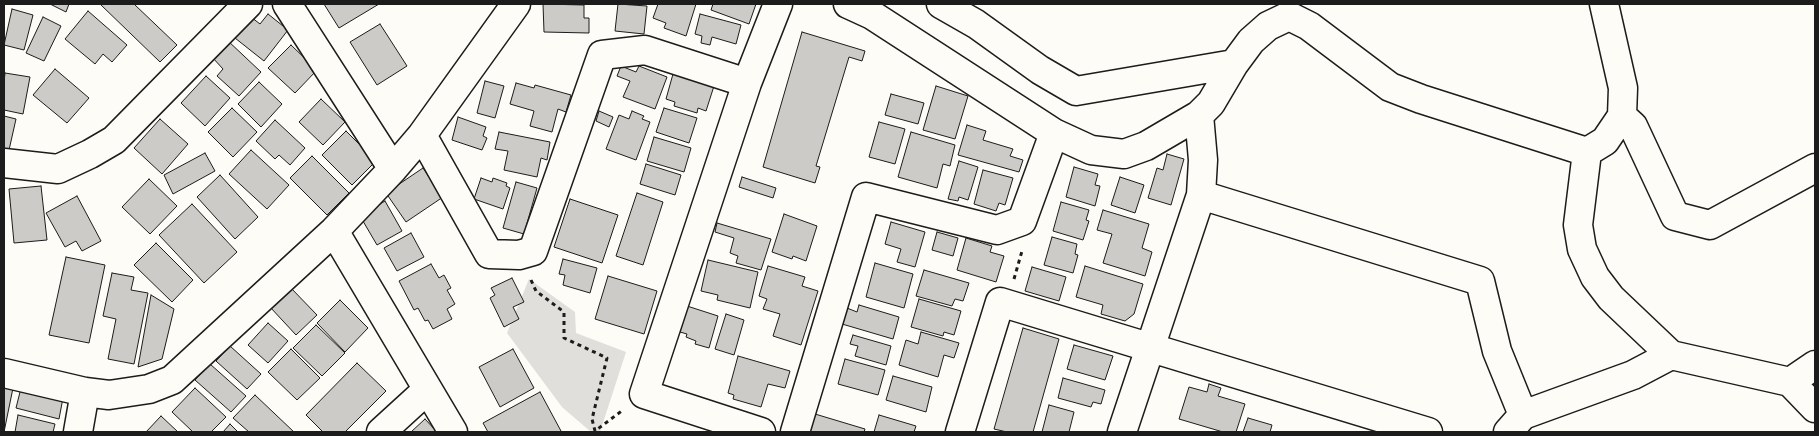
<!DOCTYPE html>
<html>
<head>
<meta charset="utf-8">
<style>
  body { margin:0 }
  #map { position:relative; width:1819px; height:436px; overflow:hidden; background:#fdfcf7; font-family:"Indie Flower",sans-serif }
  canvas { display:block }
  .frame { position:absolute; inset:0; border:5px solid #1c1c1c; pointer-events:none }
</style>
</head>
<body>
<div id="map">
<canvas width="1819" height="436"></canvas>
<div class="frame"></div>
</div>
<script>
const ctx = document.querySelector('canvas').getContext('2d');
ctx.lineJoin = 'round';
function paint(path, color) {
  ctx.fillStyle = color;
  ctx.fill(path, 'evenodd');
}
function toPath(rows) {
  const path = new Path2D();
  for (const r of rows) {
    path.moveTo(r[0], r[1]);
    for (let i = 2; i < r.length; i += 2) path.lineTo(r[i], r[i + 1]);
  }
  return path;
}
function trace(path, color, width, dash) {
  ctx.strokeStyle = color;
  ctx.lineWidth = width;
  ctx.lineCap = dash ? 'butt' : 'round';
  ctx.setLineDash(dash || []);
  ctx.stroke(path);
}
paint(toPath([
  [529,279,575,312,576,333,626,352,600,432,591,432,562,407,507,333]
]), '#e0dfdb');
const building = toPath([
  [50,4,69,4,66,12,50,4],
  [100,4,134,4,177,45,160,62,100,4],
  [324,4,379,4,339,28,324,4],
  [543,4,584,5,584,18,589,18,589,33,544,32,543,4],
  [618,4,647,6,644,34,615,31,618,4],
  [658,4,696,4,686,36,664,28,666,23,653,18,658,4],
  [713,4,756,4,749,24,711,10,713,4],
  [12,9,33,15,24,50,4,45,12,9],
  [88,11,127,45,112,62,103,54,95,64,65,39,88,11],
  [268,14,288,30,264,61,235,38,251,17,260,24,268,14],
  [700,14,741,25,736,44,712,37,710,45,701,43,702,36,695,34,700,14],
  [43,17,61,26,44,61,26,53,43,17],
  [380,24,407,66,377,85,350,42,380,24],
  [802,32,865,51,862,61,849,57,816,166,820,167,815,183,763,167,802,32],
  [227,40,261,72,239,96,217,76,223,69,212,57,227,40],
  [291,45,317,70,295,93,268,68,291,45],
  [621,66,636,72,639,66,667,77,655,109,623,97,630,81,617,76,621,66],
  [55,69,89,98,67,123,33,95,55,69],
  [5,73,30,77,23,114,4,110,4,82,5,73],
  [673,74,714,86,706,111,698,108,697,113,674,106,675,102,666,99,673,74],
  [206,76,230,98,205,126,181,103,206,76],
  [485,81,504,86,495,118,477,113,485,81],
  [259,82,282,104,261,127,238,104,259,82],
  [516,83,534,88,535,85,571,95,566,112,558,109,552,132,530,126,534,111,510,104,516,83],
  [936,86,968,96,955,139,923,130,936,86],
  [891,94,924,103,918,124,885,115,891,94],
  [321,99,345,122,323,145,299,122,321,99],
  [232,108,257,132,233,157,208,132,232,108],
  [664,108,697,118,689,143,656,132,664,108],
  [599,111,613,117,609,127,596,121,599,111],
  [632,111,644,116,642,119,650,122,636,160,606,149,619,115,629,119,632,111],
  [4,116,16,119,9,150,4,148,4,116],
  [458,117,486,127,483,136,487,138,482,150,452,140,458,117],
  [160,119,188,144,162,174,134,148,160,119],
  [275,120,305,148,290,165,279,155,275,159,256,141,275,120],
  [879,122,905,129,895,164,869,157,879,122],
  [967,125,986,131,983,140,1013,149,1010,156,1023,160,1019,172,958,155,967,125],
  [346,131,376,161,352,185,322,155,346,131],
  [499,132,550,142,547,160,541,158,537,177,504,170,508,151,495,149,499,132],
  [911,132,955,145,950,166,943,164,937,188,898,177,911,132],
  [654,137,691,148,684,172,647,161,654,137],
  [251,150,289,185,267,209,229,174,251,150],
  [205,153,215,171,173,194,164,175,205,153],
  [1167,154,1184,159,1171,205,1148,198,1157,168,1163,170,1167,154],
  [312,156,349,193,327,215,290,178,312,156],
  [959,161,978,167,968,200,959,197,958,201,948,199,959,161],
  [646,164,681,175,675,195,640,184,646,164],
  [1074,167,1098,174,1095,185,1100,186,1095,206,1066,197,1074,167],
  [423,168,443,197,406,222,386,193,423,168],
  [983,170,1013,178,1005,205,999,203,996,211,974,204,983,170],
  [220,175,258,217,235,239,197,197,220,175],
  [742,177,776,188,773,198,739,187,742,177],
  [1120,177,1144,185,1135,213,1111,205,1120,177],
  [481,178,492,182,493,178,507,183,506,186,510,188,503,209,474,199,481,178],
  [149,179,177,206,150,234,122,207,149,179],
  [516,182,537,188,524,234,503,228,516,182],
  [41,186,47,240,14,243,9,189,41,186],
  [637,193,663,202,643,265,616,256,637,193],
  [77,196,101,241,82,251,76,241,65,247,46,213,77,196],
  [570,199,618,215,602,263,554,247,570,199],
  [385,201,402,231,377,245,360,216,385,201],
  [1061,202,1089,210,1086,220,1089,221,1083,240,1053,231,1061,202],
  [192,204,237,252,204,283,159,235,192,204],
  [1103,210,1149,224,1142,248,1152,252,1145,276,1103,263,1112,234,1097,230,1103,210],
  [784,214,817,226,806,261,793,256,792,259,772,252,784,214],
  [891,222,925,232,915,267,897,262,901,249,885,244,891,222],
  [717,223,771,239,761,270,736,263,738,256,730,253,734,238,715,232,717,223],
  [937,232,958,238,953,256,932,250,937,232],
  [411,233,424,257,397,271,384,248,411,233],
  [1052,237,1077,244,1075,254,1078,255,1073,273,1044,265,1052,237],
  [966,238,992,246,990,252,1004,256,996,282,957,270,966,238],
  [156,243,193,280,172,302,134,265,156,243],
  [66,257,105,265,89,343,49,335,66,257],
  [563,259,597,268,590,293,563,285,565,275,559,274,563,259],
  [708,260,758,272,750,308,717,300,718,295,701,291,708,260],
  [875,263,913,274,904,308,866,297,875,263],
  [431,264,439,278,444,275,451,288,447,290,455,304,447,309,452,319,433,329,428,320,425,321,418,308,414,310,399,281,431,264],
  [768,266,805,277,802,286,818,291,801,345,773,336,780,314,763,309,767,299,759,296,768,266],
  [1085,266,1143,284,1134,314,1125,321,1101,314,1103,305,1076,297,1085,266],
  [1032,267,1066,277,1059,301,1025,291,1032,267],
  [924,270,969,283,963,301,955,299,952,306,916,296,924,270],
  [112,273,134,277,131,290,148,293,134,364,108,359,116,319,103,316,112,273],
  [608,276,657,291,644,334,595,319,608,276],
  [512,278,524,302,513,307,519,319,504,327,490,298,495,295,491,288,512,278],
  [290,287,317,315,296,335,270,307,290,287],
  [151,295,174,309,162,359,138,367,151,295],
  [919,299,961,311,954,335,944,332,943,336,911,327,919,299],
  [340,300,368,328,345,352,317,323,340,300],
  [859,305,899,317,893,339,842,324,847,308,857,312,859,305],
  [687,306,718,316,709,348,695,344,696,341,686,337,687,334,680,332,687,306],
  [726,314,744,320,734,355,715,349,726,314],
  [268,323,288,341,268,363,248,345,268,323],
  [316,325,345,353,322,376,293,348,316,325],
  [1023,328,1059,339,1033,432,1007,432,994,429,1023,328],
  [921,332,959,343,954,358,944,355,938,377,899,365,906,340,918,344,921,332],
  [853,335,891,346,886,365,855,356,858,346,850,344,853,335],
  [1074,345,1113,356,1105,380,1067,369,1074,345],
  [230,346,261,374,247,389,216,361,230,346],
  [291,349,320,378,297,400,268,372,291,349],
  [513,349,534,388,500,407,479,367,513,349],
  [738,356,790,371,785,388,768,384,761,407,733,399,734,395,728,393,738,356],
  [845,359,885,370,878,395,838,384,845,359],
  [357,363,386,391,345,432,323,432,306,415,357,363],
  [210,364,246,396,231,412,195,380,210,364],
  [893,376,932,387,926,412,886,400,893,376],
  [1063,378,1105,390,1101,404,1093,402,1091,407,1058,398,1063,378],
  [1209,384,1221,388,1218,396,1245,404,1236,432,1223,432,1179,419,1189,387,1207,392,1209,384],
  [4,386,13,388,4,432,4,386],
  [21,388,63,398,59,419,16,408,21,388],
  [195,388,226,417,211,432,193,432,172,412,195,388],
  [540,392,561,431,558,432,488,432,483,423,540,392],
  [255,395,294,432,249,432,233,418,255,395],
  [1049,405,1074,412,1069,432,1042,432,1049,405],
  [815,414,865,429,864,432,809,432,815,414],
  [18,415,55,424,53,432,15,432,18,415],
  [879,415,916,426,914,432,874,432,879,415],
  [161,416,178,432,146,432,161,416],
  [1248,418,1272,425,1270,432,1243,432,1248,418],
  [425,419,437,432,411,432,425,419],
  [230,424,238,432,223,432,230,424]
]);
paint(building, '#cccbc8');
trace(building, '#1c1c1c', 1);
const minor = toPath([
  [287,4,393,169],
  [848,4,872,15,1054,133,1091,150,1124,154,1146,146,1199,115,1211,103,1234,64,1251,41,1268,26,1289,16,1309,26,1390,87,1421,99,1587,152,1605,141,1622,116,1623,88,1604,4],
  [941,4,976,24,1040,70,1076,91,1234,64],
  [1622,116,1633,126,1675,216,1710,225,1815,168],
  [422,135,489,254,519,255,533,251,602,55,645,50,747,83],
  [1587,152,1578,225,1582,249,1595,277,1611,298,1671,355,1790,382,1815,408],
  [4,163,58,169,90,154,114,140,248,4],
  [1201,195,1480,281,1497,351,1523,415],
  [334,231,453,432],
  [4,373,85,392,109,395,149,389,172,380,334,231,393,169,422,135,516,4],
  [1790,382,1815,365],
  [78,432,85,392],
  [381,432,427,390],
  [761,432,644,394,747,83,778,4],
  [795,432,866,197,997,230,1022,221,1054,133],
  [960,432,1000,302,1428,432],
  [1122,432,1201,195,1203,160,1199,115],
  [1508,432,1523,415,1633,375,1671,355]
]);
trace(minor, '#1c1c1c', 31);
trace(toPath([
  [1014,279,1022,251],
  [531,280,536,291,564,312,564,338,607,358,592,419,595,431,623,410]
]), '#1c1c1c', 3, [4, 4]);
trace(minor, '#fdfcf7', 28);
</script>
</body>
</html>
